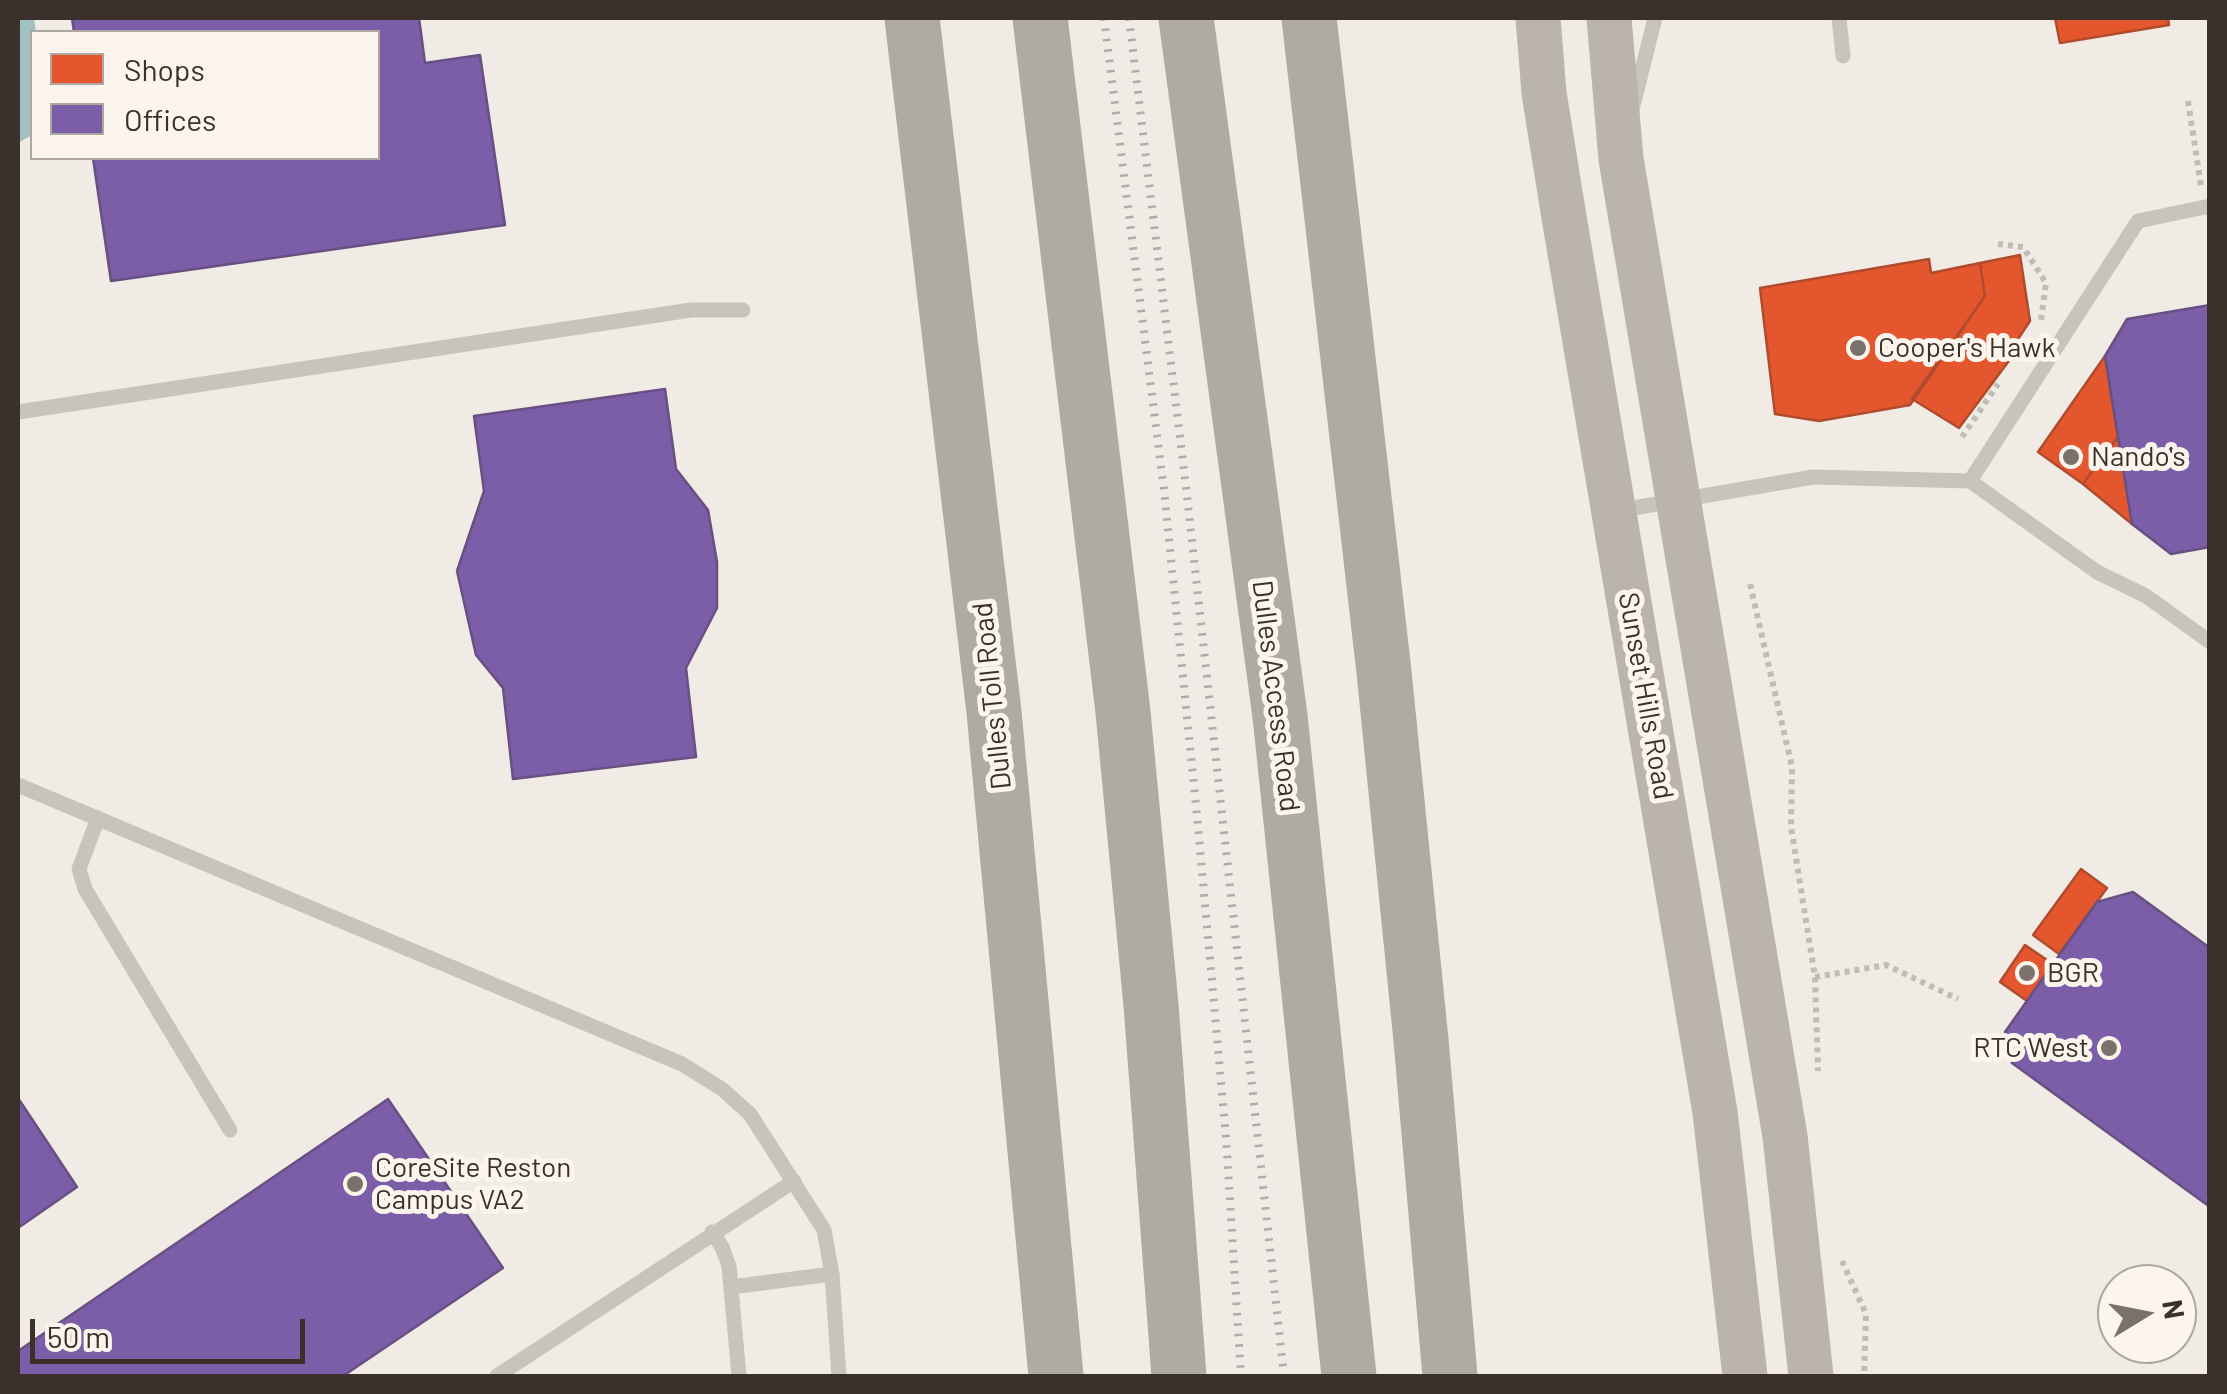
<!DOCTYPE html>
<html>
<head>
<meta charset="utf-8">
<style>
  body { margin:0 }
  #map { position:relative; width:2227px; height:1394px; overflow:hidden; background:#f0ebe5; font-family:Barlow,sans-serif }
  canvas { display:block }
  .frame { position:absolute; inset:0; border:20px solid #3b302b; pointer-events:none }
  .legend { position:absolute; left:30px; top:30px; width:350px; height:130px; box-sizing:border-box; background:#fbf5ee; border:2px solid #aea6a0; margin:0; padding:12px 18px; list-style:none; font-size:30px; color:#3b302b }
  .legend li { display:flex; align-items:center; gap:20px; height:50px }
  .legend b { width:50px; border:2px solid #aea6a0 }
  .north { position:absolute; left:2097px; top:1264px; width:100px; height:100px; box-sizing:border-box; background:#fbf5ee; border:2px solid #aea6a0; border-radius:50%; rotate:80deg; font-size:28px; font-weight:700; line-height:40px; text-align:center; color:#3b302b }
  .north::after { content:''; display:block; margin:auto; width:35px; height:45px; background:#7a716c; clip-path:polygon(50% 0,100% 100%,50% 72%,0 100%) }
  .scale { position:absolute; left:30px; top:1319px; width:275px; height:45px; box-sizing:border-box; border:5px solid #3b302b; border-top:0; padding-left:12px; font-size:30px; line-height:35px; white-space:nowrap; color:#3b302b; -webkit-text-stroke:8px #fbf5ee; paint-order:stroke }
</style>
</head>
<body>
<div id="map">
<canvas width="2227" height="1394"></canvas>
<div class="frame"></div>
<ul class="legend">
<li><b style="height:28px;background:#e4572e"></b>Shops</li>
<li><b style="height:28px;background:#7b5ea7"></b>Offices</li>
</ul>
<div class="north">N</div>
<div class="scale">50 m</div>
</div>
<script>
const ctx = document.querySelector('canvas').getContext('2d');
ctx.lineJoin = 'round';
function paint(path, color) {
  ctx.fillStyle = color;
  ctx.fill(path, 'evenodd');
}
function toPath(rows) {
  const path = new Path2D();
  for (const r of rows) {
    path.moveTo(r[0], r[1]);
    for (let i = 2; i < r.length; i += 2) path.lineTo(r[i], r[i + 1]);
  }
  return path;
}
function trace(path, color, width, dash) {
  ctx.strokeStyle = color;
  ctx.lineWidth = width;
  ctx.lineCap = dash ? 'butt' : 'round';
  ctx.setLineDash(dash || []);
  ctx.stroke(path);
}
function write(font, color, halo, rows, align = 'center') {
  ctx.font = font + ' Barlow,sans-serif';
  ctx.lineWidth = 10;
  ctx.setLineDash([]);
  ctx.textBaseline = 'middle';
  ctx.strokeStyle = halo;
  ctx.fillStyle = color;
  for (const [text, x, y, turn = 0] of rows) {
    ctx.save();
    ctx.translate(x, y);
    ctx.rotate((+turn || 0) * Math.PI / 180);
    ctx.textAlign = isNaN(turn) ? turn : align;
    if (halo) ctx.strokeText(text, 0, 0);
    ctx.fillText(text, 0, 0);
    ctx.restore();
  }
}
paint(toPath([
  [18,18,34,18,36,32,32,32,32,135,18,143]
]), '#a1c2c1');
const shops = toPath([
  [2055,18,2168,18,2169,25,2060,43,2055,18],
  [2020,255,2030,321,2010,351,2014,354,1959,428,1912,399,1985,296,1980,263,2020,255],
  [1929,259,1931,273,1980,263,1985,296,1910,405,1819,421,1775,414,1760,288,1929,259],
  [2105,356,2118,437,2083,484,2038,452,2105,356],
  [2118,437,2125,480,2132,524,2083,484,2118,437],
  [2081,869,2107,888,2059,954,2033,935,2081,869],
  [2025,945,2053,964,2027,1001,2000,982,2025,945]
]);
paint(shops, '#e4572e');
trace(shops, '#b14b2d', 2.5);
const offices = toPath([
  [72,18,419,18,425,63,480,55,505,225,111,281,93,158,378,158,378,32,74,32,72,18],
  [2210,305,2210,547,2171,554,2132,524,2105,356,2127,319,2210,305],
  [665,389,676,469,708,510,717,562,717,608,686,668,696,757,513,779,503,688,476,655,457,571,484,491,474,416,665,389],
  [2133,892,2210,948,2210,1207,2012,1063,2005,1032,2053,964,2097,902,2133,892],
  [18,1098,77,1187,18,1228,18,1098],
  [388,1099,503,1268,343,1376,18,1376,18,1351,388,1099]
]);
paint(offices, '#7b5ea7');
trace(offices, '#685082', 2.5);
trace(toPath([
  [2188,101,2201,186],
  [1998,244,2023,247,2046,283,2041,320],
  [1962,437,1998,384],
  [1750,584,1792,767,1791,827,1815,977,1818,1071],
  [1815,977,1886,965,1958,999],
  [1842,1261,1866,1314,1864,1376]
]), '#c2bbb6', 6, [5, 5]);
trace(toPath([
  [1839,18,1843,56],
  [1633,106,1655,18],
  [18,412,691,310,743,310],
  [1970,481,2138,221,2210,206],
  [1616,511,1813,477,1970,481,2097,572,2146,596,2210,642],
  [18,785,682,1064,722,1089,750,1114,824,1230,832,1274,839,1376],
  [98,818,79,869,85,889,230,1130],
  [712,1232,722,1247,729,1266,739,1376],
  [731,1287,832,1274],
  [497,1376,794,1181]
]), '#c9c3be', 15);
trace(toPath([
  [1538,18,1544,93,1563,211,1715,1112,1745,1376],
  [1609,18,1621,159,1785,1136,1811,1376]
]), '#bab3ae', 45);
trace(toPath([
  [912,18,994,712,1056,1376],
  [1040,18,1123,712,1151,1005,1179,1376],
  [1186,18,1280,716,1349,1376],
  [1309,18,1384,672,1421,1040,1450,1376]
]), '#afaaa4', 55);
trace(toPath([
  [1104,18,1164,490,1197,815,1226,1137,1241,1376],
  [1129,18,1186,487,1284,1376]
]), '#b1aca8', 8, [2.5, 8]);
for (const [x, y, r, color] of [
  [1858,348,10,"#7a716c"],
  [2071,457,10,"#7a716c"],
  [2027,973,10,"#7a716c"],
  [2109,1048,10,"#7a716c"],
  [355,1184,10,"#7a716c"]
]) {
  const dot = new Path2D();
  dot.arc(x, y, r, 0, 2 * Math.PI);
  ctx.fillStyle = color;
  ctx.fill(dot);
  trace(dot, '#fbf5ee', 4);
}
write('28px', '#3b302b', '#fbf5ee', [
  ["Cooper's Hawk",1878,348],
  ["Nando's",2091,457],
  ["BGR",2047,973],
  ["RTC West",2089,1048,"right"],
  ["CoreSite Reston",375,1168],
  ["Campus VA2",375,1200]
], 'left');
write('28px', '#3b302b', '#fbf5ee', [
  ["Dulles Toll Road",992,696,-96],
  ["Dulles Access Road",1276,696,83],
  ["Sunset Hills Road",1646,696,80]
]);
</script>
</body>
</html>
